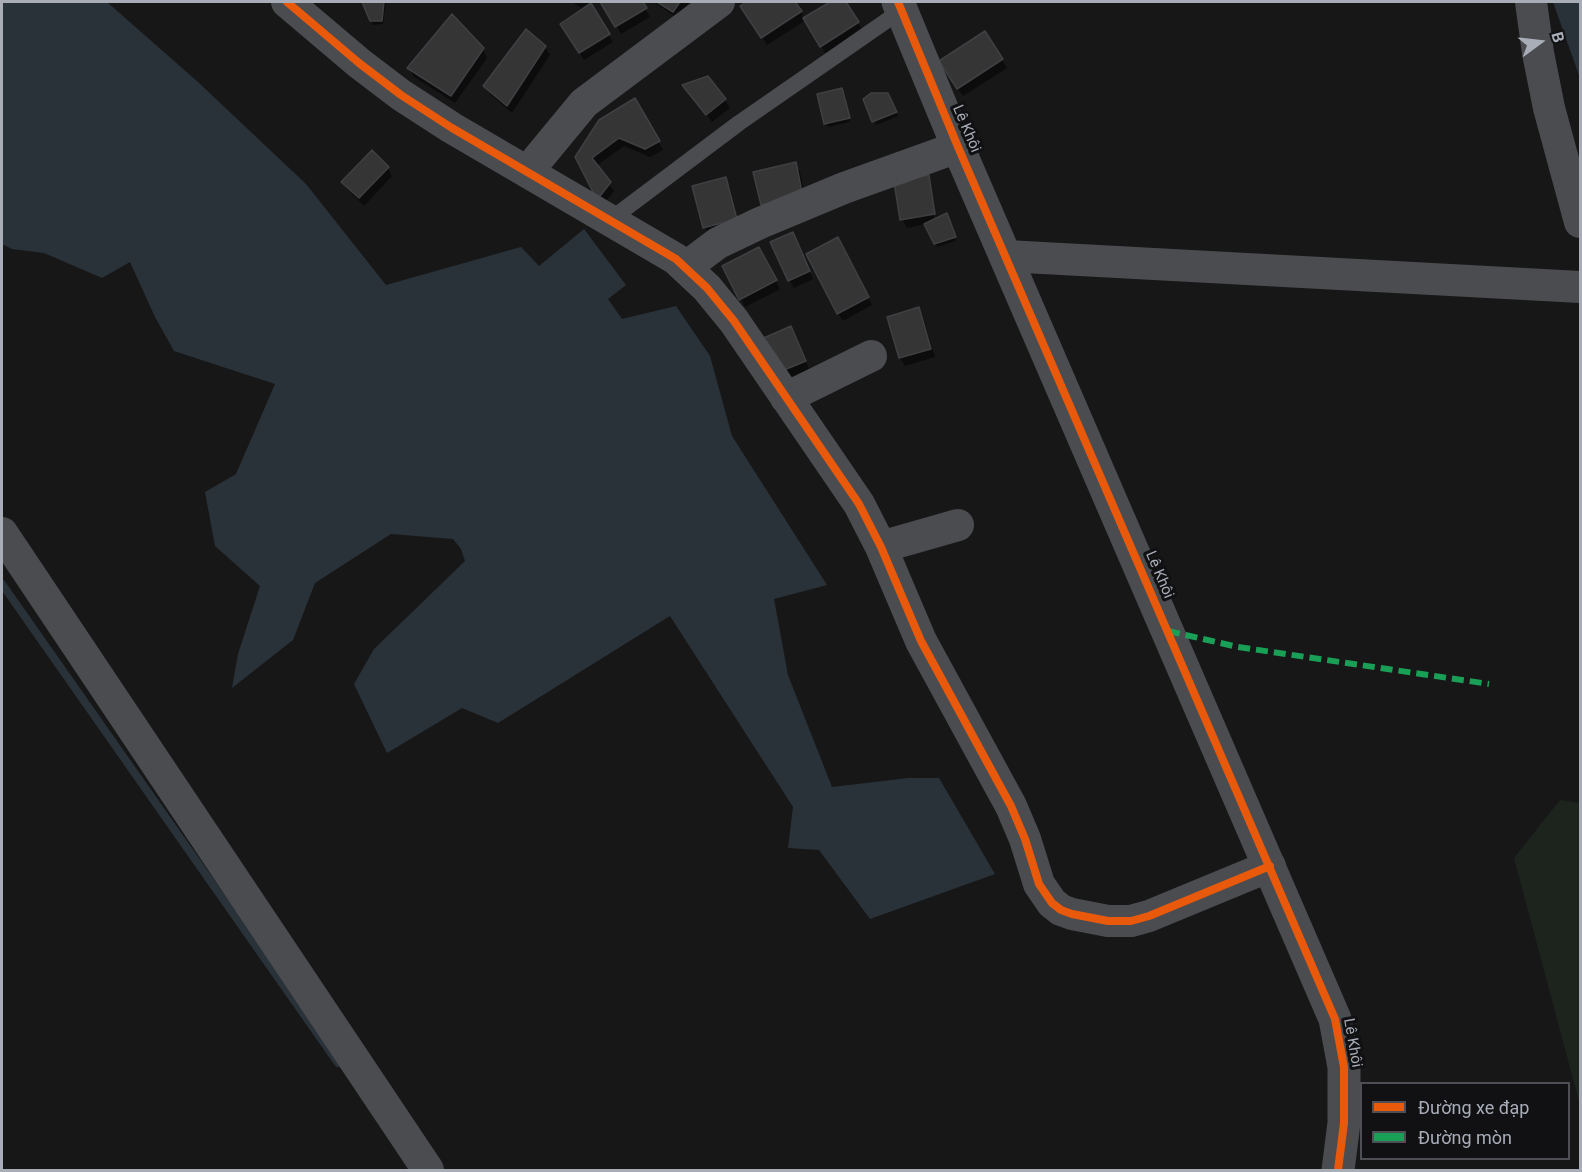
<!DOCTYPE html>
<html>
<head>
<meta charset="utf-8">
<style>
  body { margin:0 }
  #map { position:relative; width:1582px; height:1172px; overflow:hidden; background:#171717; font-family:Roboto,sans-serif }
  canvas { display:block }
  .frame { position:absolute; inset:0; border:3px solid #a8adb8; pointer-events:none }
  .legend { position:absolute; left:1360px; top:1082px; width:210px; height:78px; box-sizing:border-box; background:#111113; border:2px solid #4d4f55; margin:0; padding:8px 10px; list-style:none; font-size:18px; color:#a8adb8 }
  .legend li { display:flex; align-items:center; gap:12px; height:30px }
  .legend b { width:30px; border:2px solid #4d4f55 }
  .north { position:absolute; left:1510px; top:12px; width:60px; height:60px; -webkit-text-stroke:4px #111113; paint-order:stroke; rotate:75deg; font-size:16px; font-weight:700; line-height:24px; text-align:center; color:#a8adb8 }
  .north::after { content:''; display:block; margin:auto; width:21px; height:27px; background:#a8adb8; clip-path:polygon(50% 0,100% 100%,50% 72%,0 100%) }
</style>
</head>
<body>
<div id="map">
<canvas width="1582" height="1172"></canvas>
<div class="frame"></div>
<ul class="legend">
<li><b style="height:8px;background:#e8590c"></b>Đường xe đạp</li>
<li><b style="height:8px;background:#1a9f57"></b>Đường mòn</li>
</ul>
<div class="north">B</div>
</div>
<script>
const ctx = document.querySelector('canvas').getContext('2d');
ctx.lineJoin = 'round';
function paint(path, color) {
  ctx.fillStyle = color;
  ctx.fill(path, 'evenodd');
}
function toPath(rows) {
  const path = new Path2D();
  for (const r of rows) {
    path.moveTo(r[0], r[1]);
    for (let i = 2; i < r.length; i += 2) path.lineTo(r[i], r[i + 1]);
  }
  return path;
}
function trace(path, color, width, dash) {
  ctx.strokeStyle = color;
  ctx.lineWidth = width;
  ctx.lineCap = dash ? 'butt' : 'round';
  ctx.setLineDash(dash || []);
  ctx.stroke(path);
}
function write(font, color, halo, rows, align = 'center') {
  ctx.font = font + ' Roboto,sans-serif';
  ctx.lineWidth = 6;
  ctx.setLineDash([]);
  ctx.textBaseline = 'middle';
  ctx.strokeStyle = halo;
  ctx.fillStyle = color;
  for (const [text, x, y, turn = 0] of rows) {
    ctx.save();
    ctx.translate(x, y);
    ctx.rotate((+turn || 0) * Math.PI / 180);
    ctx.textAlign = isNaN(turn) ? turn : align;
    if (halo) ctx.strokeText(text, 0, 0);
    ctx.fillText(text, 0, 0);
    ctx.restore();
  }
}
paint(toPath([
  [1560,800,1580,803,1580,1105,1514,858]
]), '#1d241e');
paint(toPath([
  [2,2,107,2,198,82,306,184,386,285,521,247,539,266,584,229,626,285,608,299,622,319,676,306,710,356,732,436,827,585,774,599,788,675,832,787,908,778,939,778,995,874,870,919,819,850,788,848,793,807,670,616,498,723,462,708,387,753,354,684,374,649,465,561,461,549,453,539,391,534,315,583,293,640,232,688,238,654,260,586,215,546,205,492,236,474,275,384,174,351,155,317,130,262,102,278,44,253,12,249,2,244],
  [1553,2,1580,2,1580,78]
]), '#2a3239');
paint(toPath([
  [363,2,386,2,383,24,373,25],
  [572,2,590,2,581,8],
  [602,2,641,2,650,17,621,34],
  [654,2,689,2,678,19],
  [749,2,794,2,805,19,832,2,845,2,863,31,826,54,806,20,767,45,742,6],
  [591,6,613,42,584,60,562,24],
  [985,33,1007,68,963,96,945,70],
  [545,47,550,55,512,113,490,94,485,86],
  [483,49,487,58,455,103,414,77,409,69],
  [684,86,725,100,730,108,712,122],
  [843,93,850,122,828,127,819,95],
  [887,95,898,116,876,125,865,99],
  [635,100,663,150,650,157,624,146,596,166,614,191,602,206,577,157],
  [795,163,800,172,807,205,767,212,762,204],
  [388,168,392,176,364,206,348,190,343,182],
  [928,177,932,185,938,219,949,219,956,241,937,247,926,224,907,228,902,219],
  [928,184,932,184,938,221,935,222],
  [725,179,730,187,740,228,709,235,705,227],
  [797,242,813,279,794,288,789,280],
  [842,247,872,305,843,321,838,313],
  [764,257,780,289,745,307,741,299],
  [919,309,923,317,935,357,905,366,900,358,889,318],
  [795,336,809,369,780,382]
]), '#0007');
trace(toPath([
  [2,584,338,1063]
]), '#2a3239', 8);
const building = toPath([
  [362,2,384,2,382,21,370,21,362,2],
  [600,2,643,2,647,8,615,27,600,2],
  [657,2,680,2,673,12,657,2],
  [746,2,795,2,802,11,761,38,740,6,746,2],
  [830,2,846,2,859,22,820,47,803,18,830,2],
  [591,3,610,34,579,53,560,24,591,3],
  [452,14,484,48,451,96,407,68,452,14],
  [526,29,546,46,507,106,483,86,526,29],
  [985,31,1003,59,957,89,939,61,985,31],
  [708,76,726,99,706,115,682,85,708,76],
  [842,88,850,118,824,124,817,94,842,88],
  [871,93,888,93,897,112,872,122,863,99,871,93],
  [635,98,660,141,645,149,619,138,592,158,611,182,597,200,575,157,599,120,635,98],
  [372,150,389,167,359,198,341,182,372,150],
  [796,162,803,197,761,205,753,172,796,162],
  [929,175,935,214,900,220,894,182,929,175],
  [726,177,737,219,703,228,692,186,726,177],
  [947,213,956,237,934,244,924,224,947,213],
  [793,232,810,271,788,281,770,242,793,232],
  [838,237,869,297,837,314,806,254,838,237],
  [759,247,777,280,739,300,722,266,759,247],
  [919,307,931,349,899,358,887,317,919,307],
  [791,326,806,361,774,374,759,340,791,326]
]);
paint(building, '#353536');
trace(building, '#3f4043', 1.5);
trace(toPath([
  [610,220,739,123,902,10]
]), '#4b4c50', 16);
trace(toPath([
  [287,2,359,63,401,95,452,128,676,259,707,288,734,321,859,504,881,547,921,641,1011,806,1025,839,1039,884,1052,903,1061,910,1072,914,1108,921,1131,921,1149,916,1270,866],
  [1531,2,1538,53,1549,108,1580,222],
  [527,172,584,103,719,2],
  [1006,256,1580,287],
  [686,267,718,243,760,223,844,188,958,147],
  [786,398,871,356],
  [2,533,428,1170],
  [881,547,958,525]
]), '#4b4c50', 32);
trace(toPath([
  [898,2,958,147,1335,1019,1344,1067,1344,1123,1338,1170]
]), '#4b4c50', 33);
trace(toPath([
  [1168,631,1238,647,1489,684]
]), '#1a9f57', 6, [12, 6]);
trace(toPath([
  [287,2,359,63,401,95,452,128,676,259,707,288,734,321,859,504,881,547,921,641,1011,806,1025,839,1039,884,1052,903,1061,910,1072,914,1108,921,1131,921,1149,916,1270,866],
  [898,2,958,147,1335,1019,1344,1067,1344,1123,1338,1170]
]), '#e8590c', 8);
write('15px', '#a8adb8', '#111113', [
  ["Lê Khôi",966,129,67],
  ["Lê Khôi",1159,575,67],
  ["Lê Khôi",1352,1043,80]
]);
</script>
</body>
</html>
